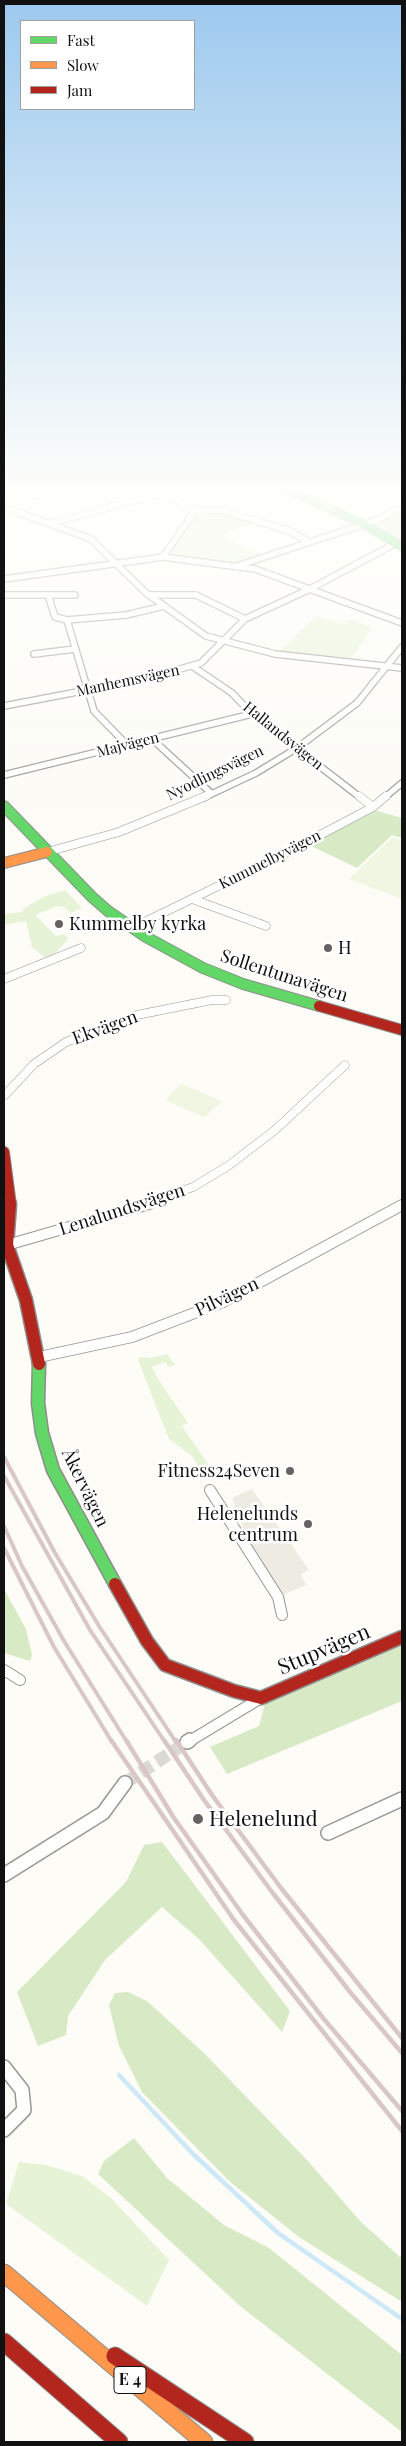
<!DOCTYPE html>
<html>
<head>
<meta charset="utf-8">
<style>
  body { margin:0 }
  #map { position:relative; width:406px; height:2446px; overflow:hidden; background:#fdfcf7; font-family:"Playfair Display",serif }
  canvas { display:block }
  .frame { position:absolute; inset:0; border:5px solid #111; pointer-events:none }
  .legend { position:absolute; left:20px; top:20px; width:175px; height:90px; box-sizing:border-box; background:#fff; border:1px solid #a0a0a0; margin:0; padding:6px 9px; list-style:none; font-size:15px; color:#111 }
  .legend li { display:flex; align-items:center; gap:10px; height:25px }
  .legend b { width:25px; border:1px solid #a0a0a0 }
</style>
</head>
<body>
<div id="map">
<canvas width="406" height="2446"></canvas>
<div class="frame"></div>
<ul class="legend">
<li><b style="height:6px;background:#63d668"></b>Fast</li>
<li><b style="height:6px;background:#ff974d"></b>Slow</li>
<li><b style="height:6px;background:#b3261e"></b>Jam</li>
</ul>
</div>
<script>
const ctx = document.querySelector('canvas').getContext('2d');
ctx.lineJoin = 'round';
function paint(path, color) {
  ctx.fillStyle = color;
  ctx.fill(path, 'evenodd');
}
function toPath(rows) {
  const path = new Path2D();
  for (const r of rows) {
    path.moveTo(r[0], r[1]);
    for (let i = 2; i < r.length; i += 2) path.lineTo(r[i], r[i + 1]);
  }
  return path;
}
function trace(path, color, width, dash) {
  ctx.strokeStyle = color;
  ctx.lineWidth = width;
  ctx.lineCap = dash ? 'butt' : 'round';
  ctx.setLineDash(dash || []);
  ctx.stroke(path);
}
function write(font, color, halo, rows, align = 'center') {
  ctx.font = font + ' "Playfair Display",serif';
  ctx.lineWidth = 5;
  ctx.setLineDash([]);
  ctx.textBaseline = 'middle';
  ctx.strokeStyle = halo;
  ctx.fillStyle = color;
  for (const [text, x, y, turn = 0] of rows) {
    ctx.save();
    ctx.translate(x, y);
    ctx.rotate((+turn || 0) * Math.PI / 180);
    ctx.textAlign = isNaN(turn) ? turn : align;
    if (halo) ctx.strokeText(text, 0, 0);
    ctx.fillText(text, 0, 0);
    ctx.restore();
  }
}
paint(toPath([
  [190,523,260,553,261,555,238,563,228,563,170,555],
  [316,616,342,624,349,619,372,627,350,661,302,657,280,651],
  [65,890,82,908,71,913,65,907,57,906,35,915,56,936,63,934,69,938,52,957,45,958,32,947,26,921,4,925,4,908,5,914,23,912,23,909,43,897],
  [167,1354,175,1365,168,1367,166,1362,152,1367,158,1379,188,1423,182,1426,215,1474,205,1478,192,1456,169,1439,165,1429,138,1360,140,1357,151,1358],
  [19,2162,46,2165,82,2176,111,2198,169,2260,147,2306,6,2204]
]), '#e7f3d7');
paint(toPath([
  [402,509,402,544,372,525],
  [218,511,257,522,219,536,190,523,199,513],
  [374,810,402,818,402,838,392,835,357,868,309,845],
  [4,1589,26,1629,32,1655,30,1661,4,1653],
  [402,1644,402,1701,227,1774,210,1747,259,1726,265,1703],
  [162,1842,290,2011,282,2032,199,1939,162,1907,105,1960,68,2016,66,2035,38,2046,17,1992,126,1882,144,1845],
  [128,1992,147,2001,205,2054,307,2160,361,2222,400,2257,402,2254,402,2302,299,2237,229,2181,142,2092,119,2046,109,2005,115,1993],
  [134,2138,167,2178,224,2225,269,2248,402,2355,402,2432,240,2306,98,2174,104,2161]
]), '#d8eac5');
paint(toPath([
  [393,837,402,840,402,899,349,879],
  [181,1084,222,1101,204,1117,165,1100]
]), '#f0f6e1');
paint(toPath([
  [252,1489,309,1570,301,1574,306,1585,278,1597,248,1542,232,1498]
]), '#edebe2');
trace(toPath([
  [119,2075,193,2154,278,2233,402,2319]
]), '#cde8f7', 4.5);
trace(toPath([
  [125,1783,187,1742]
]), '#dad9d4', 13, [13, 6]);
const streetFar3 = toPath([
  [12,487,39,496],
  [384,487,402,495],
  [4,507,91,539,146,593,206,636,275,654,402,668],
  [195,511,221,510,290,531,309,542],
  [52,523,185,487],
  [163,557,255,569,402,623],
  [240,565,377,520,402,507],
  [4,579,163,557,195,511,152,487],
  [4,595,48,595,55,617,67,620,126,615,164,606],
  [48,595,75,595],
  [149,595,196,595,245,619],
  [67,620,94,711,127,745],
  [34,654,75,649],
  [192,666,232,693,252,714,361,798],
  [4,706,145,679,201,663,245,619,310,589,396,543],
  [152,739,211,793],
  [4,775,252,714],
  [203,798,256,773,297,748,357,703,402,647],
  [384,798,402,783]
]);
const streetFar2 = toPath([
  [359,796,373,807],
  [47,852,119,832,206,796],
  [192,899,266,926],
  [132,928,288,852,373,807,386,796],
  [4,979,81,948],
  [4,1096,34,1064,66,1042,137,1015,212,1000,226,1000],
  [144,1205,193,1187,228,1166,275,1130,345,1065]
]);
const streetFar1 = toPath([
  [7,1245,149,1204],
  [39,1357,132,1337,223,1302,402,1205],
  [210,1490,278,1597,282,1615],
  [4,1670,20,1680],
  [188,1742,261,1698]
]);
const street = toPath([
  [187,1742,190,1740],
  [328,1833,402,1799],
  [4,1875,103,1813,125,1783],
  [4,2067,22,2090,24,2110,4,2130]
]);
const fastFar2 = toPath([
  [281,487,363,524,402,547]
]);
const fastFar1 = toPath([
  [4,806,92,897,108,911,146,937,203,968,243,984,319,1006]
]);
const fast = toPath([
  [39,1364,38,1403,42,1433,53,1470,115,1584]
]);
const slowFar1 = toPath([
  [4,863,47,852]
]);
const slow = toPath([
  [4,2273,204,2442]
]);
const jamFar2 = toPath([
  [319,1006,402,1030],
  [4,1152,11,1205]
]);
const jamFar1 = toPath([
  [10,1204,7,1245,26,1300,39,1364],
  [115,1584,147,1641,165,1665,234,1691,261,1698,402,1637]
]);
const jam = toPath([
  [4,2342,119,2442],
  [115,2356,245,2442]
]);
trace(streetFar3, '#979795', 8);
trace(streetFar2, '#979795', 9);
trace(streetFar1, '#979795', 12);
trace(street, '#979795', 16);
trace(fastFar2, '#8e8d8b', 9);
trace(fastFar1, '#8e8d8b', 12);
trace(fast, '#8e8d8b', 15);
trace(slowFar1, '#8e8d8b', 12);
trace(slow, '#8e8d8b', 19);
trace(jamFar2, '#8e8d8b', 12);
trace(jamFar1, '#8e8d8b', 15);
trace(jam, '#8e8d8b', 19);
trace(streetFar3, '#fffffe', 5.5);
trace(streetFar2, '#fffffe', 8);
trace(streetFar1, '#fffffe', 10);
trace(street, '#fffffe', 13);
trace(fastFar2, '#63d668', 8);
trace(fastFar1, '#63d668', 10);
trace(fast, '#63d668', 12);
trace(slowFar1, '#ff974d', 10);
trace(slow, '#ff974d', 17);
trace(jamFar2, '#b3261e', 10);
trace(jamFar1, '#b3261e', 12);
trace(jam, '#b3261e', 17);
trace(toPath([
  [4,1457,55,1553,99,1626,176,1742],
  [4,1476,90,1630,165,1742],
  [4,1526,22,1566,64,1641,127,1742],
  [4,1548,54,1647,112,1742]
]), '#d9c6c7', 4);
trace(toPath([
  [111,1740,234,1920,402,2131],
  [126,1740,174,1818,243,1915,323,2018,402,2111],
  [164,1740,204,1800,272,1892,350,1992,402,2053],
  [176,1740,212,1795,281,1888,402,2038]
]), '#d9c6c7', 4.5);
const sky = ctx.createLinearGradient(0, 0, 0, 829);
sky.addColorStop(0, '#9dc9ee');
sky.addColorStop(0.59, '#fefefb');
sky.addColorStop(1, '#fefefb00');
ctx.fillStyle = sky;
ctx.fillRect(0, 0, 406, 829);
for (const [x, y, r, color] of [
  [59,924,5,"#646362"],
  [328,948,5,"#646362"],
  [290,1471,5,"#646362"],
  [308,1524,5,"#646362"],
  [198,1819,6,"#646362"]
]) {
  const dot = new Path2D();
  dot.arc(x, y, r, 0, 2 * Math.PI);
  ctx.fillStyle = color;
  ctx.fill(dot);
  trace(dot, '#fff', 2);
}
write('15px', '#111', '#fff', [
  ["Manhemsvägen",128,681,-12],
  ["Hallandsvägen",283,736,39],
  ["Majvägen",128,745,-14],
  ["Nyodlingsvägen",215,773,-26],
  ["Kummelbyvägen",270,860,-27]
]);
for (const [x, y, w] of [
  [130,2380,32]
]) {
  const box = new Path2D();
  box.roundRect(x - w / 2, y - 13.5, w, 27, 4);
  ctx.fillStyle = '#fff';
  ctx.fill(box);
  trace(box, '#111', 1);
}
write('bold 16px', '#111', null, [
  ["E 4",130,2380]
]);
write('18px', '#111', '#fff', [
  ["Kummelby kyrka",69,924],
  ["H",338,948],
  ["Fitness24Seven",280,1471,"right"],
  ["Helenelunds",298,1514,"right"],
  ["centrum",298,1535,"right"]
], 'left');
write('18px', '#111', '#fff', [
  ["Sollentunavägen",284,976,18],
  ["Ekvägen",105,1028,-20],
  ["Lenalundsvägen",122,1210,-18],
  ["Pilvägen",227,1297,-25],
  ["Åkervägen",85,1488,64]
]);
write('21px', '#111', '#fff', [
  ["Stupvägen",324,1650,-23]
]);
write('21px', '#111', '#fff', [
  ["Helenelund",209,1819]
], 'left');
</script>
</body>
</html>
